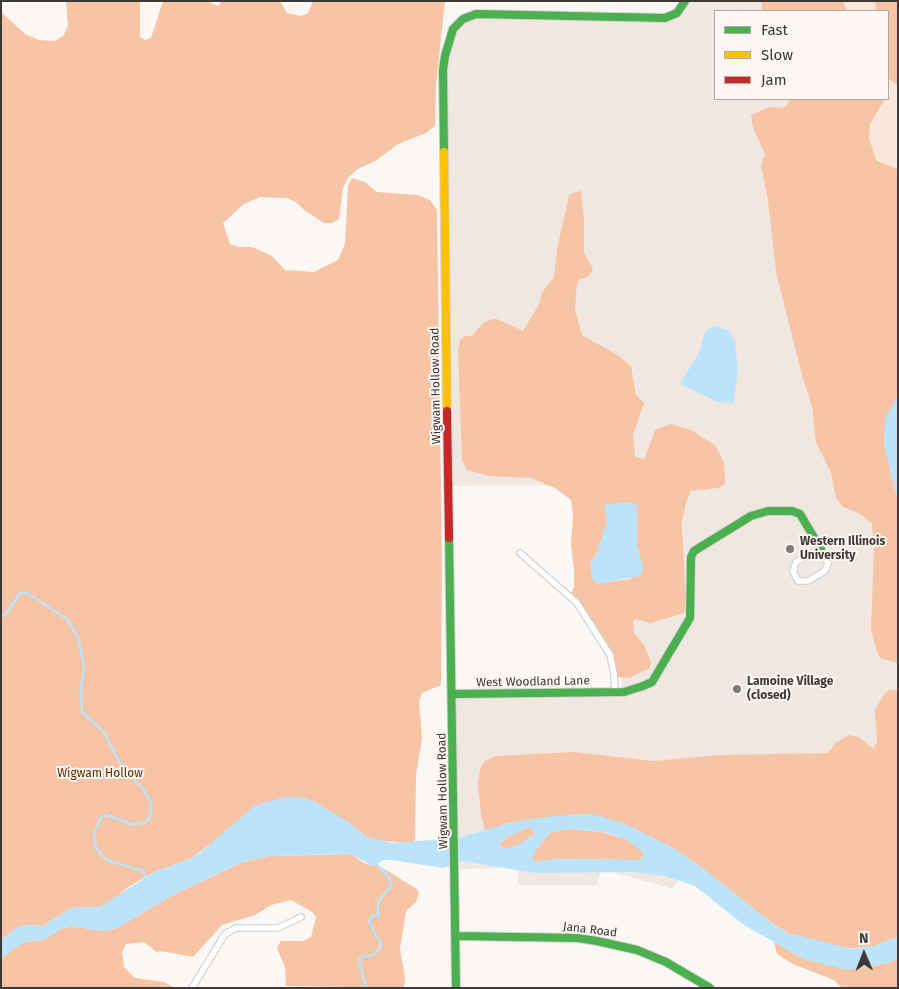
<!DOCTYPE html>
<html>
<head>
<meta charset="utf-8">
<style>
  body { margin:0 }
  #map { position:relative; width:899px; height:989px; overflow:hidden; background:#faf7f5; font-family:"Fira Sans",sans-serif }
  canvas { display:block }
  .frame { position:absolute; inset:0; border:2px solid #3c3938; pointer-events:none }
  .legend { position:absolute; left:714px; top:10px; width:175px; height:90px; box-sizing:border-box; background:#fdf6f2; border:1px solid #b0aaa8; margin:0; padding:6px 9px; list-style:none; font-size:15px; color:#3c3938 }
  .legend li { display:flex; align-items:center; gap:10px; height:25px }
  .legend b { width:25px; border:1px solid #b0aaa8 }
  .north { position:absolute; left:839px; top:929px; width:50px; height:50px; -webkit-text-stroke:4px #fdf6f2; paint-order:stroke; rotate:359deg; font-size:14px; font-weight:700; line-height:20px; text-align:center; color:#3c3938 }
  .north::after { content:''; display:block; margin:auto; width:18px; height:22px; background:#3c3938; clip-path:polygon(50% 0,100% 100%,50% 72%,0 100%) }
</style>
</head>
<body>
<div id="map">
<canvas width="899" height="989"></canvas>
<div class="frame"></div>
<ul class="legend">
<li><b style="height:6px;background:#4caf50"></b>Fast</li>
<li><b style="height:6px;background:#ffc107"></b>Slow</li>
<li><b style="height:6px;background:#c62828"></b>Jam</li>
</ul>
<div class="north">N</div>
</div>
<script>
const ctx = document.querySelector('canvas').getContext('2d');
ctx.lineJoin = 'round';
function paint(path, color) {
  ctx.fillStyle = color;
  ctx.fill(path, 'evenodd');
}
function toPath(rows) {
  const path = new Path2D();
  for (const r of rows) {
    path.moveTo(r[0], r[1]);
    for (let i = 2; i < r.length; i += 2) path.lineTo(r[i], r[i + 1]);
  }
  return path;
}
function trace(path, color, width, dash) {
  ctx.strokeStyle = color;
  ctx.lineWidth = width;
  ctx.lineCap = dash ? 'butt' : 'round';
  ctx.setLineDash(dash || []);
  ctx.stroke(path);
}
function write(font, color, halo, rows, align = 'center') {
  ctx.font = font + ' "Fira Sans",sans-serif';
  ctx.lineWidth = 4;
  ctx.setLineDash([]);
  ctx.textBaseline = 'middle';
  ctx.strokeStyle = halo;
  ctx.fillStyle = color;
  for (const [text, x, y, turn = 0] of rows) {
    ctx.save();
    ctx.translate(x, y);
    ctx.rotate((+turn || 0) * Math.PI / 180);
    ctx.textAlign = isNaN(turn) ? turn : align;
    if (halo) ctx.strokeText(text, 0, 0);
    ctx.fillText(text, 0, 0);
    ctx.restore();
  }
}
paint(toPath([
  [685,1,898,1,898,988,685,866,673,889,601,869,597,885,518,885,518,868,455,869,453,694,622,692,622,660,591,612,685,611,682,484,449,486,443,70,453,29,470,16,671,16],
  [715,11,888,11,888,99,715,99]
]), '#f0e7e1');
paint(toPath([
  [838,1,898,1,898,395,852,99,888,99,888,11,839,11]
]), '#fae7dc');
paint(toPath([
  [66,1,140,1,140,37,145,40,151,38,163,1,207,1,218,6,222,1,280,1,287,13,301,16,308,13,313,1,445,1,436,84,435,126,426,133,398,144,377,160,356,170,348,178,343,188,339,219,332,223,324,223,304,210,296,202,287,198,260,197,244,204,223,223,230,244,238,247,252,247,272,256,285,270,314,272,338,260,345,244,348,186,352,178,365,182,377,192,418,195,430,200,437,210,442,564,441,685,422,693,419,701,422,738,416,775,415,843,380,841,367,837,348,822,219,838,190,859,154,872,128,887,111,902,100,907,71,908,43,926,25,925,14,930,1,940,1,12,25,34,39,40,55,41,64,35,68,25],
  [762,1,843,1,847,11,762,11],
  [875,1,898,1,898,86,888,78,888,11,876,11],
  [791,99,885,99,870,124,869,139,877,161,898,169,898,395,889,467,898,500,898,663,882,659,878,655,871,630,874,547,872,524,859,513,843,507,836,498,831,473,816,442,812,406,803,379,776,272,768,201,761,165,765,155,753,127,751,115,770,107,785,108],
  [581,191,584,219,584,252,593,269,589,276,579,280,577,283,575,310,582,335,619,356,631,366,636,395,644,403,633,435,635,456,644,460,655,430,671,424,691,430,715,445,724,462,725,484,718,488,691,491,686,502,682,523,686,603,684,613,651,623,635,619,633,621,634,633,644,645,651,662,650,668,629,678,615,677,613,664,571,596,574,586,574,571,571,544,573,516,571,500,555,488,531,478,489,476,467,470,462,460,458,351,460,340,465,336,472,336,483,323,492,319,497,319,523,331,540,303,541,294,554,277,557,249,569,196,572,193],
  [637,507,637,546,643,568,630,579,601,583,592,561,596,556,607,522,606,517],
  [890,690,898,690,898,937,874,946,844,949,788,933,774,925,705,870,673,848,625,824,587,814,508,823,485,831,481,814,478,783,480,769,485,761,496,756,573,752,653,761,721,755,828,753,835,743,849,735,859,737,873,749,877,742,875,710,885,693],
  [530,827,535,834,518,845,504,849,499,844,508,837],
  [570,829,601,832,626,839,643,852,643,856,639,860,555,859,536,862,532,859,536,850,548,835,552,832],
  [351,854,364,863,372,866,376,864,417,889,419,893,416,902,406,911,400,949,405,978,404,988,286,986,285,967,277,948,281,941,303,941,311,937,316,917,312,912,291,900,271,905,255,915,222,925,193,957,160,951,158,953,144,942,126,944,122,952,124,967,135,978,164,982,175,988,1,988,1,958,24,942,43,940,63,928,71,926,102,931,117,928,171,896,240,863,269,856],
  [774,942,804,959,885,964,898,959,898,988,842,988,834,980,793,964,777,954]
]), '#f7c5a5');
paint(toPath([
  [714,326,728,330,735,341,738,374,733,404,716,401,680,384,700,351,704,335,708,329],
  [898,395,898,500,884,445,885,419],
  [625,502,635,503,637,506,637,546,643,568,642,573,640,576,597,584,592,578,591,570,591,561,596,556,607,522,604,505],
  [284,797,305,798,315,802,348,822,367,837,392,843,458,838,508,823,553,816,587,814,600,816,625,824,673,848,705,870,774,925,788,933,853,949,874,946,898,937,898,959,885,964,847,970,804,959,744,925,695,886,665,876,632,872,536,873,463,861,443,868,392,860,384,860,372,866,351,854,340,854,269,856,240,863,171,896,117,928,102,931,71,926,63,928,43,940,24,942,1,958,1,940,14,930,25,925,43,926,71,908,100,907,154,872,190,859,201,852,254,806],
  [530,827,535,834,518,845,504,849,499,845,503,839],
  [570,829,601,831,626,839,643,852,643,856,639,860,555,859,536,862,532,858,536,850,548,835,552,832]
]), '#bbe4fc');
trace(toPath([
  [1,616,6,614,20,593,27,593,67,619,78,637,84,665,81,690,82,712,103,731,121,765,144,790,151,803,151,815,146,822,139,824,131,824,107,815,101,817,94,833,96,848,105,859,112,862,144,871,144,881],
  [366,988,359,961,360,957,372,955,379,950,381,944,369,922,372,916,378,916,378,901,392,885,389,877,378,866,377,861]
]), '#bbe4fc', 2.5);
const street = toPath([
  [821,549,828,563,825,571,808,581,798,581,793,572,796,562,821,549],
  [520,553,577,603,610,655,614,674,615,692],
  [192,988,225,934,236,928,278,928,301,917]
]);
const fast = toPath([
  [444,152,443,70,445,56,453,29,463,19,476,14,665,18,677,13,685,1],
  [449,538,456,988],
  [453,694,624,692,643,686,652,682,690,618,691,557,694,551,751,516,768,511,792,511,800,514,821,549],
  [456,936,578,938,597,941,637,950,666,962,710,988]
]);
const slow = toPath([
  [444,152,447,411]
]);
const jam = toPath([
  [447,411,449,538]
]);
trace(street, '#d6d4d2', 8);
trace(fast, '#d6d4d2', 10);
trace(slow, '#d6d4d2', 10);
trace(jam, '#d6d4d2', 10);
trace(street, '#fefefe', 5.5);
trace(fast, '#4caf50', 8);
trace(slow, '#ffc107', 8);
trace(jam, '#c62828', 8);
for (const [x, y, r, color] of [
  [790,549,5,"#7e7c7a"],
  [737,689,5,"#7e7c7a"]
]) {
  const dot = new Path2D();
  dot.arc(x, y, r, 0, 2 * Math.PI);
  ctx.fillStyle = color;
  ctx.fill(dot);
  trace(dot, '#fdf6f2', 2);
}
write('12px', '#3c3938', '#fdf6f2', [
  ["Wigwam Hollow Road",436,386,-91],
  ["West Woodland Lane",533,682,-1],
  ["Wigwam Hollow Road",443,791,-91],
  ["Jana Road",590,930,7]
]);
write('bold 12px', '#3c3938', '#fdf6f2', [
  ["Western Illinois",800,542],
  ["University",800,556],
  ["Lamoine Village",747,682],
  ["(closed)",747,696]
], 'left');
write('12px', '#632c00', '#fdf6f2', [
  ["Wigwam Hollow",100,774]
]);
</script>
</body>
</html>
